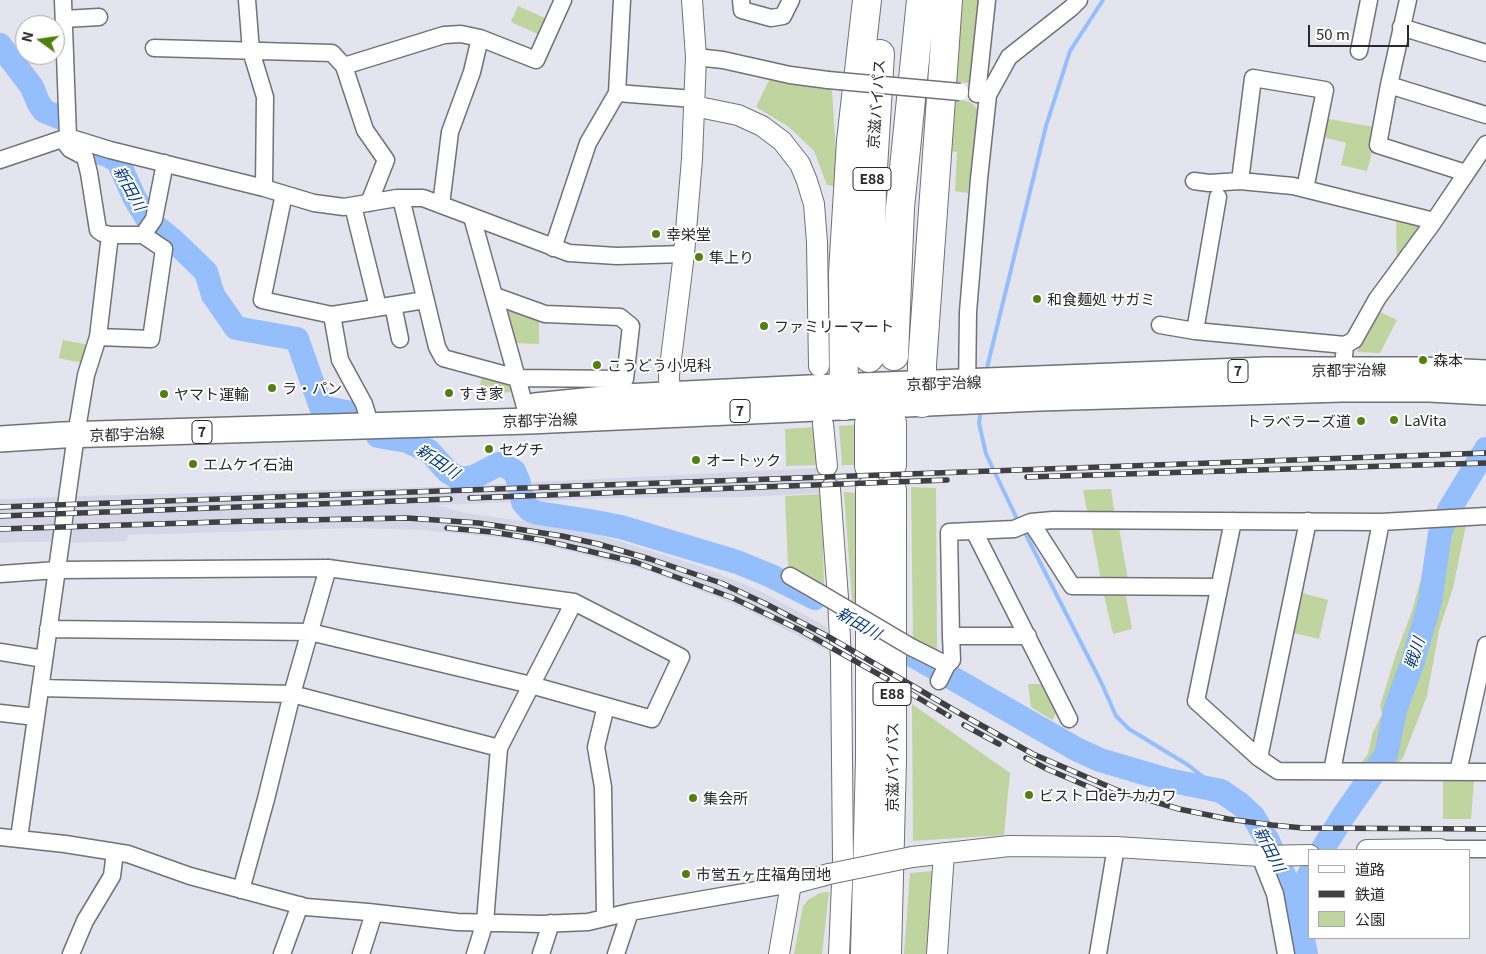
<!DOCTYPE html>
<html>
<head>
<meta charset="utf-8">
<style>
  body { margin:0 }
  #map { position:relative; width:1486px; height:954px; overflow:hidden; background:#e3e4ee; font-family:Georgia,"Noto Sans JP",serif }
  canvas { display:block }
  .legend { position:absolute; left:1308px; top:849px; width:162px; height:90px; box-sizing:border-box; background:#fff; border:1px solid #a9a9ab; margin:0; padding:6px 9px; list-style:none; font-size:15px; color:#29292c }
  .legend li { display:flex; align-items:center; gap:10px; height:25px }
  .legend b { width:25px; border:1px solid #a9a9ab }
  .north { position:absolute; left:15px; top:15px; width:50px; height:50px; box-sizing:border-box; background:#fff; border:1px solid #a9a9ab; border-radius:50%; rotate:284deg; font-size:14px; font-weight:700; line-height:20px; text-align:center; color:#29292c }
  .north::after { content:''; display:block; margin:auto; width:18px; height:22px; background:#52800e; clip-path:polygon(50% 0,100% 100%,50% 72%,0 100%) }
  .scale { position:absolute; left:1308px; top:25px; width:101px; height:22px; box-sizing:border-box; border:2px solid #29292c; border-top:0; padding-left:6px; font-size:15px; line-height:18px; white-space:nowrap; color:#29292c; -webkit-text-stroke:4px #fff; paint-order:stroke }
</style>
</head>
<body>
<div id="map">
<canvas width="1486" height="954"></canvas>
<ul class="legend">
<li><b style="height:6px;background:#fff"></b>道路</li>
<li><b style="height:6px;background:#404044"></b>鉄道</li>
<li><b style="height:14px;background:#bfd49e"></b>公園</li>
</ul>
<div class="north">N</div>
<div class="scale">50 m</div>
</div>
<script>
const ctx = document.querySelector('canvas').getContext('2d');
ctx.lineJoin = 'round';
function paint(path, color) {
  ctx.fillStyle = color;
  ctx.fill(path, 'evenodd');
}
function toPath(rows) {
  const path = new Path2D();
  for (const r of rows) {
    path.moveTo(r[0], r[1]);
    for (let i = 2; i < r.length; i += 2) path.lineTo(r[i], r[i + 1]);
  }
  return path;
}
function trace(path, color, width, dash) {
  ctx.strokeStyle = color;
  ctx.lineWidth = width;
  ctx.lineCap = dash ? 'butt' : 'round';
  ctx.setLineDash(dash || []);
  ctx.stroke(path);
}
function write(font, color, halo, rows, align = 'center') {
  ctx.font = font + ' Georgia,"Noto Sans JP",serif';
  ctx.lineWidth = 4;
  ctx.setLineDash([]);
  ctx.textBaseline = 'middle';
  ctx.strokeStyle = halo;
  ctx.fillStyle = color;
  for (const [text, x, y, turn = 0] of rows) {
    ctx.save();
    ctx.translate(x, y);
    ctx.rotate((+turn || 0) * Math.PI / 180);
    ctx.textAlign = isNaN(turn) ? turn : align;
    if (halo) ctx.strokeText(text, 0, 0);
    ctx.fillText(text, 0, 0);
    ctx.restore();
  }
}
paint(toPath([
  [819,468,820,493,747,497,617,498,436,505,465,513,580,529,702,567,758,590,827,627,828,651,734,604,648,571,569,551,511,539,423,530,354,528,128,535,127,541,71,543,77,496,434,487],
  [61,497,57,541,0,543,0,499]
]), '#d5d6e7');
paint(toPath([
  [952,0,982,0,974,83,945,82],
  [518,6,547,19,540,35,511,22],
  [769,80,801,86,832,90,836,153,834,186,827,185,814,151,789,127,756,107],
  [949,96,972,103,978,110,968,193,955,191,957,152,950,151],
  [1323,118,1374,127,1369,148,1373,149,1367,171,1341,165,1346,143,1319,136],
  [1396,217,1421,220,1422,230,1397,268],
  [518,309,539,315,539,344,514,343,507,312],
  [1378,311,1397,320,1380,353,1357,352],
  [63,340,90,345,86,364,59,358],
  [483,372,512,384,515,391,477,397],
  [855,425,855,465,842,465,839,426],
  [816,427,818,465,786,466,785,429],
  [911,487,936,488,937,651,913,638],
  [1111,489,1115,516,1088,515,1083,490],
  [844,492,856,493,857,605,852,601],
  [822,494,824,587,788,566,785,496],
  [1446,507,1465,507,1466,525,1453,588,1439,630,1427,696,1403,758,1391,770,1358,767,1368,754,1373,732,1382,714,1380,706,1396,654,1412,611,1422,575,1429,530],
  [1091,527,1119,528,1129,585,1102,585],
  [1299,592,1328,600,1319,639,1290,632],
  [1104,595,1126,596,1132,629,1113,634],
  [1028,684,1044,684,1058,710,1052,720,1031,707],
  [912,704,1010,773,1004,835,913,841],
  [1443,780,1474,780,1471,819,1443,819],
  [933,871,929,954,904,954,910,873],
  [829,892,822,954,794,954,803,906,808,900,820,893]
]), '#bfd49e');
trace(toPath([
  [986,372,1046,126,1070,51,1103,0],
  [981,409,979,423,986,454,1019,523],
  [1023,529,1101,682,1116,716,1129,729,1188,765,1221,791]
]), '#95bffc', 4);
trace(toPath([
  [0,45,32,87,38,102,44,111,61,118],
  [85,149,107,155,118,161,134,197,148,220,174,241,206,272,213,295,236,328,297,339,321,407,346,412,357,417],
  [378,436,407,441,429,451,448,472,460,479,474,477,499,464,505,466,514,471,518,480,523,502,530,510,538,513,590,521,621,527,737,562,769,575,815,598],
  [900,648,1076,749,1100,760,1127,768,1168,780,1221,791,1240,804,1253,816,1268,841,1284,875,1297,911],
  [1322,850,1344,815,1386,755,1395,710,1413,661,1430,602,1440,533,1449,510,1486,449],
  [1306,954,1297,911,1299,896,1310,873]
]), '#95bffc', 24);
const minor = toPath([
  [63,0,68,137],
  [247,0,251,51,265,97,264,188],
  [741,0,742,10,771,18,783,16,791,0],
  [1408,0,1389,85,1378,145,1466,173],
  [64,19,99,17],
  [1401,27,1486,53],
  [154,48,332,53,344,66,365,130,386,160,369,203],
  [1359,51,1369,0],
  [696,57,723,60,790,75,828,80],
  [344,66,444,35,461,34,480,38,536,60,563,0],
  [1389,85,1486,115],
  [617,93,694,99],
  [977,94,987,0],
  [62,139,70,149,85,157,89,173,98,230,102,233,110,235],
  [0,160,68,137,110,150,264,188,314,203,344,207,397,198,423,198,569,253,617,256,684,254],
  [1194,181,1209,183,1240,181,1293,186,1434,221],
  [1240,181,1253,78,1325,90,1305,189],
  [284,194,262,300,332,315,425,300],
  [401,198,437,347,443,358,517,378,625,379,631,326,620,317,545,314,495,296],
  [441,205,450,132,472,72,480,38],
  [353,206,378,307],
  [472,217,529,421],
  [553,248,588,143,617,93,622,0],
  [393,305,400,339],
  [332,315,340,360,364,404,371,427],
  [1160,325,1195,331,1345,345],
  [1195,331,1218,197],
  [98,337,151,339,164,249,143,235],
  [1342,379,1345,345,1354,340,1377,299,1432,224,1486,144],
  [967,391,968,312,979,179,988,95,1009,57,1071,8,1079,0],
  [1233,521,1196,701,1259,758,1278,771,1486,772],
  [1031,522,1072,586,1219,587],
  [974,531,1069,719],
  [0,574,57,570,328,568,574,602,681,657,652,719,531,685,310,632,48,629],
  [790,576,818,592],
  [1028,636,951,636,949,532,1014,529,1031,522,1053,520,1381,522,1486,516],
  [911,647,947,665],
  [0,652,44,659],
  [939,681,947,665,952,660,951,636],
  [40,688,292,694,499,748],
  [0,713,36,717],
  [1259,758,1308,521],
  [1332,771,1381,522],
  [1458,772,1486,645],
  [0,837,65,844,128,854,190,876,306,907,368,912,457,922,541,924,588,922,630,912,791,884],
  [19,838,76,435,86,375,98,337,110,235,143,235,154,219,165,163],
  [1440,849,1486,849],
  [1260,856,1275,894,1286,954],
  [241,890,266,799,292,694,328,568],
  [605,917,603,787,596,747,606,706],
  [71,954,85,921,112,876,115,852],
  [282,954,300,905],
  [361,954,374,913],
  [475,954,485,922,499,748,574,602],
  [541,954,551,923],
  [616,954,630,912],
  [1098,954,1116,847]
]);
const tertiary = toPath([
  [694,106,738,115,762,126,782,141,800,164,807,181,814,204,817,242,819,366],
  [670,410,669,375,684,254,692,159,696,57,692,0],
  [823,424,827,466],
  [830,489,838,598,841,660,843,860,839,954],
  [1367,850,1440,849],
  [912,857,1009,846,1116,847,1260,856,1310,855],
  [779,954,791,884,829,874],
  [937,954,944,853]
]);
const primary = toPath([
  [535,406,624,397,809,388,1266,370,1422,370,1486,373],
  [0,439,63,435,529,421,1039,398,1342,389,1429,389,1486,392]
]);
const motorway = toPath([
  [894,356,900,208,921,0],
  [869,358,872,185,880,54],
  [922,403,922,365,948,0],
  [844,406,843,273,851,141,867,0],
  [892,423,892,465],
  [869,424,869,466],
  [865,954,870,757,870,490],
  [887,954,892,760,892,490]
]);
trace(minor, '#707179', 19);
trace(tertiary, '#707179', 22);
trace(primary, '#707179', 28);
trace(motorway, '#707179', 30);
trace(minor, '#fff', 16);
trace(tertiary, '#fff', 20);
trace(primary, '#fff', 25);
trace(motorway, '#fff', 28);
const rail = toPath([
  [1027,477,1486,463],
  [470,498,947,480],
  [0,507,1486,453],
  [0,516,450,499],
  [447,528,492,532,542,540,635,562,733,598,800,630,887,679],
  [0,529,250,521,407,518,479,523,562,536,598,544,650,559,721,583,766,604,829,637,961,714,1033,754,1119,791,1179,809,1228,819,1272,825,1303,828,1486,829],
  [908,692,949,716],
  [964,725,999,744],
  [1026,758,1047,769,1101,792]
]);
trace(rail, '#404044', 5.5);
trace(rail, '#fff', 4, [11]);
const minorBridge = toPath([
  [828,80,960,92],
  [818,592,911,647]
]);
const tertiaryBridge = toPath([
  [829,874,912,857]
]);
trace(minorBridge, '#707179', 19, []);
trace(tertiaryBridge, '#707179', 22, []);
trace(minorBridge, '#fff', 16);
trace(tertiaryBridge, '#fff', 20);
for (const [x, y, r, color] of [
  [656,234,5,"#52800e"],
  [699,257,5,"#52800e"],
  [1037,299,5,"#52800e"],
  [764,326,5,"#52800e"],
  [1423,360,5,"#52800e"],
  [597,365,5,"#52800e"],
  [272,388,5,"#52800e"],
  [449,393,5,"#52800e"],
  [164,394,5,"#52800e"],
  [1394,420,5,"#52800e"],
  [1361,421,5,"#52800e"],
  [489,449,5,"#52800e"],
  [696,460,5,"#52800e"],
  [193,464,5,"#52800e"],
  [1029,795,5,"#52800e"],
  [693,798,5,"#52800e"],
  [686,874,5,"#52800e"]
]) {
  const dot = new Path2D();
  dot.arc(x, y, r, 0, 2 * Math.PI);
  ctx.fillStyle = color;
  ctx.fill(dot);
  trace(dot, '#fff', 2);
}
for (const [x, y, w] of [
  [872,179,38],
  [1238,371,20],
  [740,411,20],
  [202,432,20],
  [892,694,38]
]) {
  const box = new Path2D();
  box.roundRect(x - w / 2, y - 11.5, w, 23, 4);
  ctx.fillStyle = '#fff';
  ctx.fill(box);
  trace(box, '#29292c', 1);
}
write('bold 14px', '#29292c', null, [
  ["E88",872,179],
  ["7",1238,371],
  ["7",740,411],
  ["7",202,432],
  ["E88",892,694]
]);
write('15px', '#29292c', '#fff', [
  ["京滋バイパス",876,104,-86],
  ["京都宇治線",1349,370,-1],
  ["京都宇治線",944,383,-2],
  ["京都宇治線",540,420,-2],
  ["京都宇治線",127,434,-2],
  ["京滋バイパス",892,767,-90]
]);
write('15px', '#29292c', '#fff', [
  ["幸栄堂",666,234],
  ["隼上り",709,257],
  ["和食麺処 サガミ",1047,299],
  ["ファミリーマート",774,326],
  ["森本",1433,360],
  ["こうどう小児科",607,365],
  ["ラ・パン",282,388],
  ["すき家",459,393],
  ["ヤマト運輸",174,394],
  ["LaVita",1404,420],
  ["トラベラーズ道",1351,421,"right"],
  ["セグチ",499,449],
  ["オートック",706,460],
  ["エムケイ石油",203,464],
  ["ビストロdeナカカワ",1039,795],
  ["集会所",703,798],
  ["市営五ヶ庄福角団地",696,874]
], 'left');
write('italic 16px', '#053b81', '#fff', [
  ["新田川",130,188,61],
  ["新田川",438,461,34],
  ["新田川",859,623,30],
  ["戦川",1414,653,-72],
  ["新田川",1270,849,63]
]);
</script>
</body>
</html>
